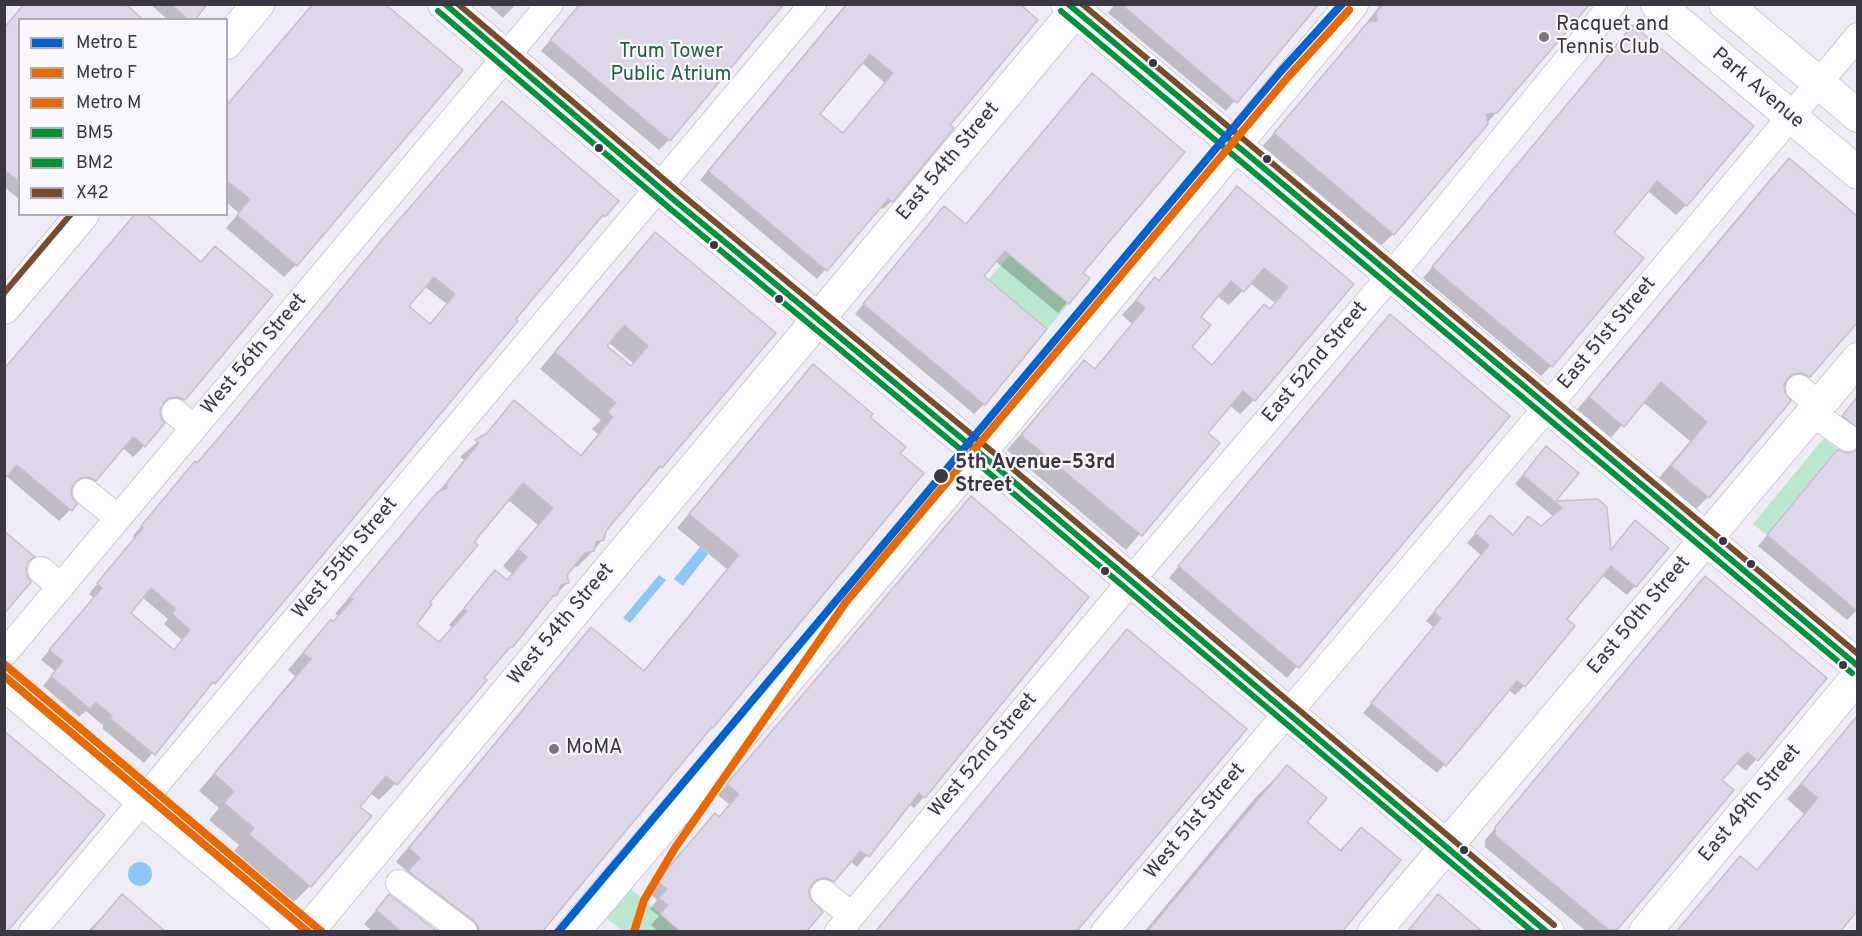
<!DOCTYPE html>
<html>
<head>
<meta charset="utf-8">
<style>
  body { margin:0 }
  #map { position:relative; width:1862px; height:936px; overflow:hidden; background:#f0ecf7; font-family:Overpass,sans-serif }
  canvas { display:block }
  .frame { position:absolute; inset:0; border:6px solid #3b3741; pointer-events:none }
  .legend { position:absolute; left:18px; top:18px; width:210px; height:198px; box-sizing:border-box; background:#f9f7fc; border:2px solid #adaab1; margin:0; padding:8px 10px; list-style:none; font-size:18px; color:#3b3741 }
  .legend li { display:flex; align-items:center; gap:12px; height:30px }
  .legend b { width:30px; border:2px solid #adaab1 }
</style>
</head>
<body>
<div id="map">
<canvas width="1862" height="936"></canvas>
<div class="frame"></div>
<ul class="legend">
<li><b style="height:8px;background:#0062cf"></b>Metro E</li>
<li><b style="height:8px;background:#eb6800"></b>Metro F</li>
<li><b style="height:8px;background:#eb6800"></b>Metro M</li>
<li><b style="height:8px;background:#00933c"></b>BM5</li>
<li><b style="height:8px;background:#00933c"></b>BM2</li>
<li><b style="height:8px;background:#7a4b2a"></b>X42</li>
</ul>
</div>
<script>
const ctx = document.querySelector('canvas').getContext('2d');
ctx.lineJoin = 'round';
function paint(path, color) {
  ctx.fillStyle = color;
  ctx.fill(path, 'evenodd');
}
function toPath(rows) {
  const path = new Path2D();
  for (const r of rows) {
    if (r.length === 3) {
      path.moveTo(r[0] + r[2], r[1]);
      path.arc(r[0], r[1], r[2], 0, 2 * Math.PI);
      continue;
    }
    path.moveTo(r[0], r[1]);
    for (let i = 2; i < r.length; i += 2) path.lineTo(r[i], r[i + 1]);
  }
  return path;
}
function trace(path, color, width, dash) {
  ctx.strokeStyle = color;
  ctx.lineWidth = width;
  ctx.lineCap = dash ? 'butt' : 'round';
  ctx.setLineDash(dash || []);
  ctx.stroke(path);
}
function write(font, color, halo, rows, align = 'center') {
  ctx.font = font + ' Overpass,sans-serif';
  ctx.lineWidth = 4.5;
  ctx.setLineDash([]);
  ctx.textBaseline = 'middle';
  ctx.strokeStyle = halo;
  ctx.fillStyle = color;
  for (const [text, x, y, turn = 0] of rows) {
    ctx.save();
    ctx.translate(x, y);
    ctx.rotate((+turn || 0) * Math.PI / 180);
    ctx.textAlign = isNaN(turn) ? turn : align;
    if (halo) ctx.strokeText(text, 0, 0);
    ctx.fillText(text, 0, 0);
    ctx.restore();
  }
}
paint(toPath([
  [1010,255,1069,304,1047,329,988,280],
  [1824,438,1838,450,1767,535,1753,524],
  [618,878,680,931,623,931,594,908]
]), '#bbe6cf');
paint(toPath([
  [700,547,708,554,683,586,674,579],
  [659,575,666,580,630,623,623,618],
  [140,874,12]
]), '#8dc7f4');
paint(toPath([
  [150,4,206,4,193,20,168,20],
  [312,4,383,4,296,265,284,277,226,228,239,213,226,202,226,106],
  [487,4,516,4,503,18],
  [580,4,669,140,659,150,541,51],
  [846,4,1017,4,948,125,892,201,883,209,879,207,817,279,700,180],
  [861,62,885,83,842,134,818,114],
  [1115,4,1317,4,1226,111,1108,13],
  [1381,4,1588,4,1393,234,1373,253,1256,154,1357,35],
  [20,20,20,200,4,187,4,28],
  [1624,37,1686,205,1676,215,1647,190,1612,233,1551,366,1541,376,1423,278],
  [1092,75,1081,273,1087,279,1058,313,995,261,982,276,984,404,974,414,855,314,934,218,965,226],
  [493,113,617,201,595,225,593,224,513,319,516,321,144,763,103,729,103,725,86,711,79,717,43,686,55,671,41,660,94,598,89,594,135,538,133,536,186,472,197,464,213,445,376,247],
  [424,286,447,304,429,326,406,307],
  [142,597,168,619,164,624,182,640,173,651,129,613],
  [1789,160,1858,218,1858,319,1808,376,1789,396,1783,392,1789,401,1708,497,1689,516,1653,485,1690,441,1643,402,1604,445,1571,417,1770,179],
  [1237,188,1352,284,1254,400,1240,414,1229,405,1206,433,1218,443,1126,550,1007,450,1084,362,1093,370,1132,324,1122,315,1155,279,1157,282,1223,203],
  [1250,283,1275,303,1269,310,1264,306,1211,366,1190,348,1199,317,1217,296,1229,305],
  [655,234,661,467,604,530,603,539,593,551,577,567,570,568,565,574,567,583,541,610,512,646,482,678,485,680,395,784,379,800,370,793,358,807,310,886,294,902,234,851,239,845,209,820,219,808,199,791,295,676,288,670,315,638,338,616,335,614,431,501,464,460,460,457,483,437,514,402,579,457,598,434,592,429,601,420,540,369,639,250],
  [608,342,633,363,630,367,605,346],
  [507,499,538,525,503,566,512,574,506,581,495,572,449,625,452,628,438,643,415,624,472,542],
  [201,263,271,295,183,399,172,411,165,408,159,409,144,446,133,457,123,448,83,491,76,488,70,489,70,497,76,504,59,521,5,475],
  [1379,327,1508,416,1287,678,1169,578],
  [813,366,871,414,541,932,457,932,396,885,408,872,396,862,578,642,591,629,642,672,727,569,677,528,800,380],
  [1858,398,1858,609,1847,620,1758,546,1828,461,1853,453,1852,441,1833,426],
  [1538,457,1577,474,1553,503,1597,500,1609,552,1635,586,1627,595,1602,575,1565,620,1573,627,1524,686,1515,695,1508,689,1437,773,1363,713,1434,627,1426,621,1481,555,1467,543,1482,526,1513,536,1541,528,1554,517,1515,484],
  [960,509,1087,597,924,797,914,808,909,804,857,867,850,861,822,891,815,888,808,889,804,932,659,932,651,925,659,916,650,909,657,900,648,892,705,825,719,818,730,805,718,795],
  [1705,578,1825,679,1746,771,1736,763,1720,781,1617,928,1614,932,1587,932,1485,847,1485,840],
  [1858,717,1858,908,1838,932,1676,932,1740,858,1756,871,1804,814,1787,799],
  [1287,767,1305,822,1339,851,1361,829,1340,932,1144,932,1256,797],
  [122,896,164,932,87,932],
  [389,896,436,932,373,932,364,924]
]), '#0003');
const building = toPath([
  [24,4,126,4,143,20,20,20,20,182,4,170,4,28,24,4],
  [171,4,207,4,195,20,189,20,171,4],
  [313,4,385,4,463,70,297,266,237,215,250,199,226,180,226,106,313,4],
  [580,4,784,4,670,141,550,40,580,4],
  [847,4,1020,4,1038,20,950,125,954,128,893,202,888,199,827,271,708,171,847,4],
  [870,54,893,73,843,133,820,114,870,54],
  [1121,4,1319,4,1237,103,1121,4],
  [1383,4,1590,4,1497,113,1486,114,1488,124,1394,235,1274,133,1368,22,1377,21,1376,12,1383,4],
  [1633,25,1754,126,1687,206,1657,181,1614,233,1644,258,1552,367,1432,267,1633,25],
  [1092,73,1185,152,1083,273,1090,278,1069,304,1005,251,984,276,1047,329,985,405,863,304,944,206,966,224,1092,73],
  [502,101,619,201,605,217,603,215,541,289,516,319,518,321,225,672,215,684,213,682,155,755,111,719,112,716,96,702,90,709,51,676,63,661,49,650,102,588,97,583,143,528,141,526,195,461,197,463,222,434,385,236,502,101],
  [434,277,455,294,430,324,409,306,434,277],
  [151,588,176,609,172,614,190,630,174,650,131,613,151,588],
  [1789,158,1857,216,1857,323,1810,377,1801,373,1793,374,1787,379,1784,385,1785,392,1791,401,1709,498,1671,466,1707,422,1661,382,1624,427,1589,397,1789,158],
  [1237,186,1354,284,1255,401,1243,391,1208,433,1220,443,1142,536,1021,435,1084,360,1095,369,1145,308,1136,300,1155,277,1159,281,1237,186],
  [1264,268,1288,287,1270,309,1264,304,1212,365,1192,347,1211,325,1201,317,1231,281,1244,292,1264,268],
  [135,214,146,214,201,262,215,246,273,295,185,400,177,397,169,398,164,402,160,410,161,418,165,423,145,447,134,437,132,438,96,481,88,477,80,478,75,482,71,489,72,497,77,504,72,511,17,465,4,479,4,369,135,214],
  [655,232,776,333,662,468,660,466,606,531,604,540,596,542,594,551,585,553,567,575,569,583,561,585,557,595,553,596,513,647,510,647,494,666,484,678,487,680,397,785,386,776,360,807,372,816,311,887,249,834,254,828,224,803,234,791,214,774,311,659,303,653,331,619,333,622,353,599,350,597,428,503,438,492,447,488,447,482,479,443,475,440,487,433,514,400,581,456,613,417,607,412,616,403,555,352,655,232],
  [624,325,648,346,631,366,607,346,624,325],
  [523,483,553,508,518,549,527,557,507,580,495,570,464,608,467,611,439,642,417,624,432,604,430,602,478,545,474,542,523,483],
  [1390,314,1510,416,1299,668,1178,566,1390,314],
  [813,364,873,414,870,417,906,447,900,453,924,473,713,728,712,727,542,932,479,932,478,926,473,920,408,871,420,858,409,848,591,627,644,671,739,555,689,514,813,364],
  [1857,397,1857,427,1842,416,1857,397],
  [1546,446,1579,473,1556,501,1598,499,1607,507,1611,550,1635,520,1669,548,1636,587,1611,566,1567,619,1575,626,1525,687,1517,681,1446,766,1371,703,1441,618,1434,612,1489,545,1475,533,1490,515,1513,535,1528,516,1541,526,1562,508,1523,475,1546,446],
  [1838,449,1847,453,1857,449,1857,611,1767,535,1838,449],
  [971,496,1089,597,925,798,919,793,869,857,860,851,834,882,826,878,818,879,813,883,809,890,810,898,823,912,806,932,681,932,660,914,668,905,659,898,667,889,657,881,715,813,719,817,739,794,727,784,971,496],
  [4,531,35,557,29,561,26,568,27,576,31,582,4,614,4,531],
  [1705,576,1827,678,1758,761,1747,752,1722,780,1734,790,1618,929,1609,930,1496,836,1495,827,1705,576],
  [1127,629,1247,729,1215,767,1076,932,875,932,1127,629],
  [1857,716,1857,911,1840,932,1676,932,1740,856,1757,870,1818,798,1801,784,1857,716],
  [4,731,105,815,7,932,4,932,4,731],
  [1287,765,1327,798,1307,822,1341,851,1361,827,1401,860,1342,932,1147,932,1287,765],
  [122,894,166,932,90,932,122,894],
  [389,894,390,895,438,932,402,932,376,910,389,894],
  [1438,894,1445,900,1483,932,1407,932,1438,894]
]);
paint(building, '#ded7e9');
trace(building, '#c5c1ca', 1.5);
const minor = toPath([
  [1799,388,1819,405],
  [175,412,194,428],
  [1812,413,1848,438],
  [86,492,118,518],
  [41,570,61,587],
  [4,654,550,4],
  [399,883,464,932],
  [824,893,851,915],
  [32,932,813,4],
  [838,932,1150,558,1409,254,1613,4],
  [1104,932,1268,735,1308,690,1548,406,1858,36]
]);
const major = toPath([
  [444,4,674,200,988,460,1548,932],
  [1067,4,1858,666],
  [1657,4,1858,173],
  [1725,4,1858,116],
  [226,43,258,4],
  [4,308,83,214],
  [4,684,299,932],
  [307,932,1081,4],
  [573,932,963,473,1352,4],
  [1374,932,1858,359],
  [1645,932,1858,676]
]);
trace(minor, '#cecad4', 28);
trace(major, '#cecad4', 34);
trace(minor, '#fdfcfe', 26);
trace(major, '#fdfcfe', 32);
trace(toPath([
  [445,4,674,200,988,460,1547,932],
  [1068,4,1858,666]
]), '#00933c', 6);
trace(toPath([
  [438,11,668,207,982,467,1533,932],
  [1061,11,1852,673]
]), '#00933c', 6);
trace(toPath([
  [458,4,680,193,994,453,1554,925],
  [1082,4,1858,654],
  [4,293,71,214]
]), '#7a4b2a', 6);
trace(toPath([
  [558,932,1281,71,1342,4]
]), '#0062cf', 8);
trace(toPath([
  [4,676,308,932],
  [634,932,644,900,675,848,846,602,1288,77,1349,10]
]), '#eb6800', 8);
trace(toPath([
  [4,664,322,932]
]), '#eb6800', 8);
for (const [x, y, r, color] of [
  [1544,37,6,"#7a7681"],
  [1153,63,5,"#3b3741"],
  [599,148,5,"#3b3741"],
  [1267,159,5,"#3b3741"],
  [714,245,5,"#3b3741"],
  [779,299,5,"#3b3741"],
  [941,476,8,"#3b3741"],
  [1723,541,5,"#3b3741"],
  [1751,564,5,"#3b3741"],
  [1105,571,5,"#3b3741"],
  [1843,665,5,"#3b3741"],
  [554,749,6,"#7a7681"],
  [1464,850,5,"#3b3741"]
]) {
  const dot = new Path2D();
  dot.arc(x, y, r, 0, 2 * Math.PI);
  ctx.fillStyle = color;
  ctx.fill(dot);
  trace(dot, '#f9f7fc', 2);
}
write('20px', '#3b3741', '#f9f7fc', [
  ["Racquet and",1556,26],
  ["Tennis Club",1556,49],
  ["MoMA",566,749]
], 'left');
write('20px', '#236440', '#f9f7fc', [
  ["Trum Tower",671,53],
  ["Public Atrium",671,76]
]);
write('20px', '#3b3741', '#f9f7fc', [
  ["Park Avenue",1757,89,40],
  ["East 54th Street",949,162,-50],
  ["East 51st Street",1608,334,-50],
  ["West 56th Street",255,355,-50],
  ["East 52nd Street",1316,363,-50],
  ["West 55th Street",346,559,-50],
  ["East 50th Street",1640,616,-50],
  ["West 54th Street",562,625,-50],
  ["West 52nd Street",984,756,-50],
  ["East 49th Street",1751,804,-50],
  ["West 51st Street",1196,822,-50]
]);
write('bold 20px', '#3b3741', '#f9f7fc', [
  ["5th Avenue–53rd",955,464],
  ["Street",955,487]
], 'left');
</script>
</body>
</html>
